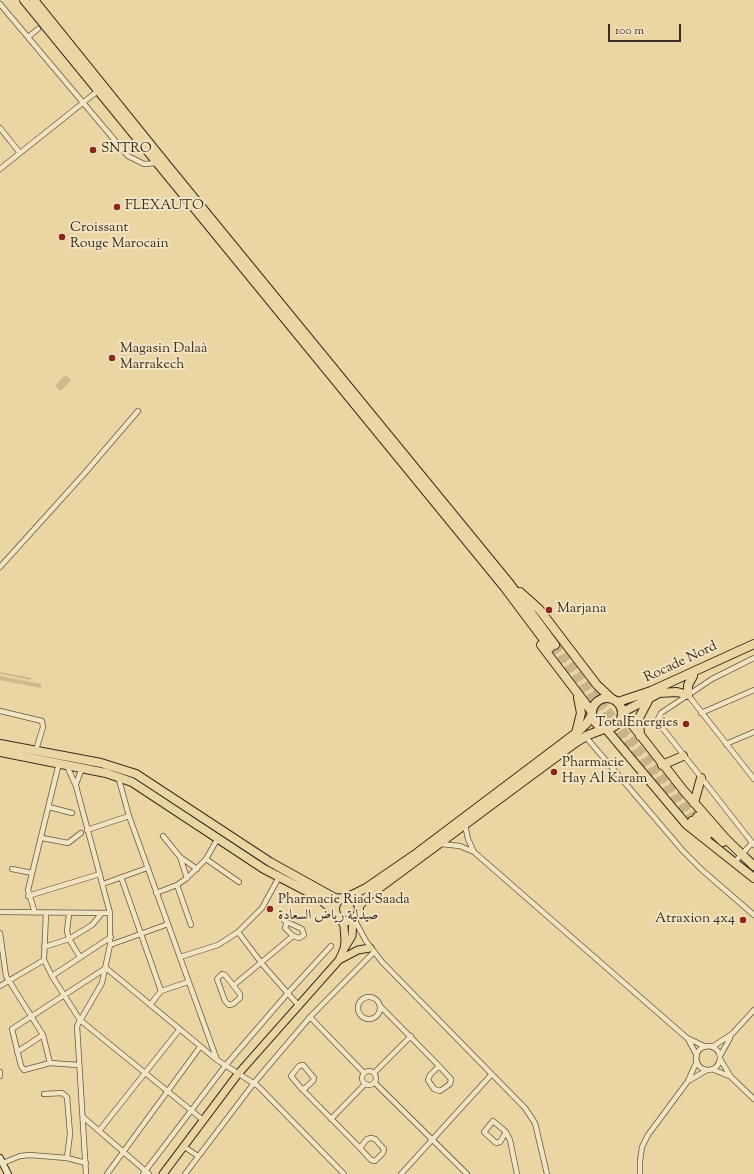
<!DOCTYPE html>
<html>
<head>
<meta charset="utf-8">
<style>
  body { margin:0 }
  #map { position:relative; width:754px; height:1174px; overflow:hidden; background:#ead5a3; font-family:"Sorts Mill Goudy",serif }
  canvas { display:block }
  .scale { position:absolute; left:608px; top:24px; width:73px; height:18px; box-sizing:border-box; border:2px solid #392e1f; border-top:0; padding-left:5px; font-size:12px; line-height:14px; white-space:nowrap; color:#392e1f; -webkit-text-stroke:3px #f1e4c3; paint-order:stroke }
</style>
</head>
<body>
<div id="map">
<canvas width="754" height="1174"></canvas>
<div class="scale">100 m</div>
</div>
<script>
const ctx = document.querySelector('canvas').getContext('2d');
ctx.lineJoin = 'round';
function paint(path, color) {
  ctx.fillStyle = color;
  ctx.fill(path, 'evenodd');
}
function toPath(rows) {
  const path = new Path2D();
  for (const r of rows) {
    if (r.length === 3) {
      path.moveTo(r[0] + r[2], r[1]);
      path.arc(r[0], r[1], r[2], 0, 2 * Math.PI);
      continue;
    }
    path.moveTo(r[0], r[1]);
    for (let i = 2; i < r.length; i += 2) path.lineTo(r[i], r[i + 1]);
  }
  return path;
}
function trace(path, color, width, dash) {
  ctx.strokeStyle = color;
  ctx.lineWidth = width;
  ctx.lineCap = dash ? 'butt' : 'round';
  ctx.setLineDash(dash || []);
  ctx.stroke(path);
}
function write(font, color, halo, rows, align = 'center') {
  ctx.font = font + ' "Sorts Mill Goudy",Amiri,serif';
  ctx.lineWidth = 4;
  ctx.setLineDash([]);
  ctx.textBaseline = 'middle';
  ctx.strokeStyle = halo;
  ctx.fillStyle = color;
  for (const [text, x, y, turn = 0] of rows) {
    ctx.save();
    ctx.translate(x, y);
    ctx.rotate((+turn || 0) * Math.PI / 180);
    ctx.textAlign = isNaN(turn) ? turn : align;
    if (halo) ctx.strokeText(text, 0, 0);
    ctx.fillText(text, 0, 0);
    ctx.restore();
  }
}
paint(toPath([
  [65,375,71,380,61,391,55,386],
  [0,672,32,678,30,680,0,674],
  [0,676,41,684,41,688,0,680]
]), '#ccb98d');
trace(toPath([
  [555,645,623,730,697,817],
  [550,648,617,734,692,821]
]), '#c7b489', 8, [8, 4]);
const street = toPath([
  [0,4,128,156,144,164,158,163],
  [28,37,38,29],
  [0,128,20,153],
  [0,169,99,90],
  [0,567,84,474,138,411],
  [754,658,712,679,661,713,657,721,754,845],
  [688,695,754,779],
  [0,711,42,721,43,727,36,750],
  [701,713,754,690],
  [585,736,683,851,702,870,754,915],
  [726,744,754,732],
  [67,766,76,786,110,913,110,945,102,983,77,1026,86,1174],
  [118,776,129,816,217,1060,258,1086,344,1174],
  [76,784,82,768],
  [49,807,72,813],
  [465,825,468,839,474,852],
  [87,830,129,816],
  [163,836,180,857,197,869],
  [42,838,68,843,81,833],
  [441,844,460,846,474,852,687,1038,706,1047],
  [180,857,187,878],
  [206,859,239,882],
  [734,863,752,843],
  [12,869,32,873],
  [121,877,161,991],
  [103,884,147,868],
  [177,885,191,925],
  [156,893,177,885,187,878,206,859,218,838],
  [28,896,100,874],
  [0,912,110,913],
  [35,913,28,890,59,763],
  [46,913,44,960,52,976,80,1020,203,1120],
  [69,914,67,931,69,939,80,957],
  [281,916,286,923],
  [354,919,366,941,382,962,525,1108,535,1123,547,1174],
  [287,922,302,929,304,935,299,938,293,936,285,928,287,922],
  [238,932,263,965,299,1006],
  [0,933,6,976,43,1035,50,1063],
  [110,945,168,924],
  [44,947,69,939,92,925,102,913],
  [180,957,218,945,238,932,262,908,279,877],
  [222,974,225,975,240,994,240,998,233,1004,229,1005,225,1001,217,979,222,974],
  [52,976,111,937],
  [234,985,293,936],
  [0,986,44,960],
  [369,1008,11],
  [150,1005,161,991,188,982],
  [381,1007,441,1068],
  [310,1017,364,1073],
  [688,1039,697,1056],
  [708,1058,12],
  [712,1047,732,1034,754,1010],
  [17,1052,43,1035],
  [720,1056,730,1038],
  [720,1059,731,1077,754,1099],
  [78,1065,50,1063,24,1070,21,1066,12,1029,106,968,217,1060],
  [303,1065,314,1078,313,1081,304,1089,301,1088,291,1076,299,1066,303,1065],
  [438,1067,441,1068,451,1079,450,1084,440,1091,434,1089,428,1080,430,1075,438,1067],
  [712,1069,729,1076],
  [369,1078,7],
  [0,1072,0,1076],
  [374,1073,411,1036],
  [690,1080,707,1070],
  [375,1083,467,1174],
  [302,1089,361,1149],
  [44,1094,62,1093,67,1097,70,1134,67,1158],
  [83,1117,149,1174],
  [331,1119,365,1084],
  [99,1131,179,1030],
  [506,1132,500,1142,496,1143,484,1132,493,1121,506,1132,510,1140,517,1174],
  [371,1138,375,1139,384,1149,383,1153,375,1161,371,1160,360,1148,367,1139,371,1138],
  [183,1146,198,1156],
  [3,1163,20,1156,30,1155,67,1158,86,1163],
  [107,1174,200,1047],
  [143,1174,225,1066,287,994,331,946],
  [185,1174,254,1083,310,1017,374,952],
  [401,1174,491,1075],
  [640,1174,640,1161,642,1147,648,1135,688,1081,697,1061]
]);
const secondary = toPath([
  [0,1158,8,1174]
]);
const primary = toPath([
  [344,949,352,936,353,919],
  [339,960,358,950,370,948],
  [163,1174,238,1074,339,960,344,949,345,941,344,926,341,920]
]);
const highway = toPath([
  [24,0,505,588,550,648],
  [34,0,167,165,510,584,555,645],
  [520,592,539,609,597,685,612,699],
  [541,645,592,712],
  [658,693,677,692,688,695,688,685,693,676],
  [607,713,15],
  [618,702,651,691,754,644],
  [623,712,661,692],
  [623,713,684,791,726,839,754,866],
  [606,729,686,824,754,878],
  [576,733,581,713,578,698],
  [640,736,639,718,649,699],
  [0,744,101,763,136,774,270,862,335,898,342,899],
  [0,752,106,773,132,782,264,869,316,896,335,911],
  [662,765,683,756],
  [694,803,701,778],
  [697,817,723,842],
  [692,821,707,836],
  [347,909,12],
  [346,898,366,888,417,853,580,730,587,723,592,714],
  [359,906,367,897,575,743,588,735,604,729]
]);
trace(street, '#655840', 6);
trace(secondary, '#392e1f', 8);
trace(primary, '#392e1f', 9);
trace(highway, '#392e1f', 10);
trace(street, '#f1e4c3', 4.5);
trace(secondary, '#f1e4c3', 6);
trace(primary, '#ead5a3', 7);
trace(highway, '#ead5a3', 8);
for (const [x, y, r, color] of [
  [93,150,4,"#8f2418"],
  [117,207,4,"#8f2418"],
  [62,237,4,"#8f2418"],
  [112,358,4,"#8f2418"],
  [549,610,4,"#8f2418"],
  [686,724,4,"#8f2418"],
  [554,772,4,"#8f2418"],
  [270,909,4,"#8f2418"],
  [743,920,4,"#8f2418"]
]) {
  const dot = new Path2D();
  dot.arc(x, y, r, 0, 2 * Math.PI);
  ctx.fillStyle = color;
  ctx.fill(dot);
  trace(dot, '#f1e4c3', 1.5);
}
write('14px', '#392e1f', '#f1e4c3', [
  ["SNTRO",101,150],
  ["FLEXAUTO",125,207],
  ["Croissant",70,229],
  ["Rouge Marocain",70,245],
  ["Magasin Dalaà",120,350],
  ["Marrakech",120,366],
  ["Marjana",557,610],
  ["TotalEnergies",678,724,"right"],
  ["Pharmacie",562,764],
  ["Hay Al Karam",562,780],
  ["Pharmacie Riad Saada",278,901],
  ["صيدلية رياض السعادة",278,917],
  ["Atraxion 4x4",735,920,"right"]
], 'left');
write('14px', '#392e1f', '#f1e4c3', [
  ["Rocade Nord",681,663,-25]
]);
</script>
</body>
</html>
